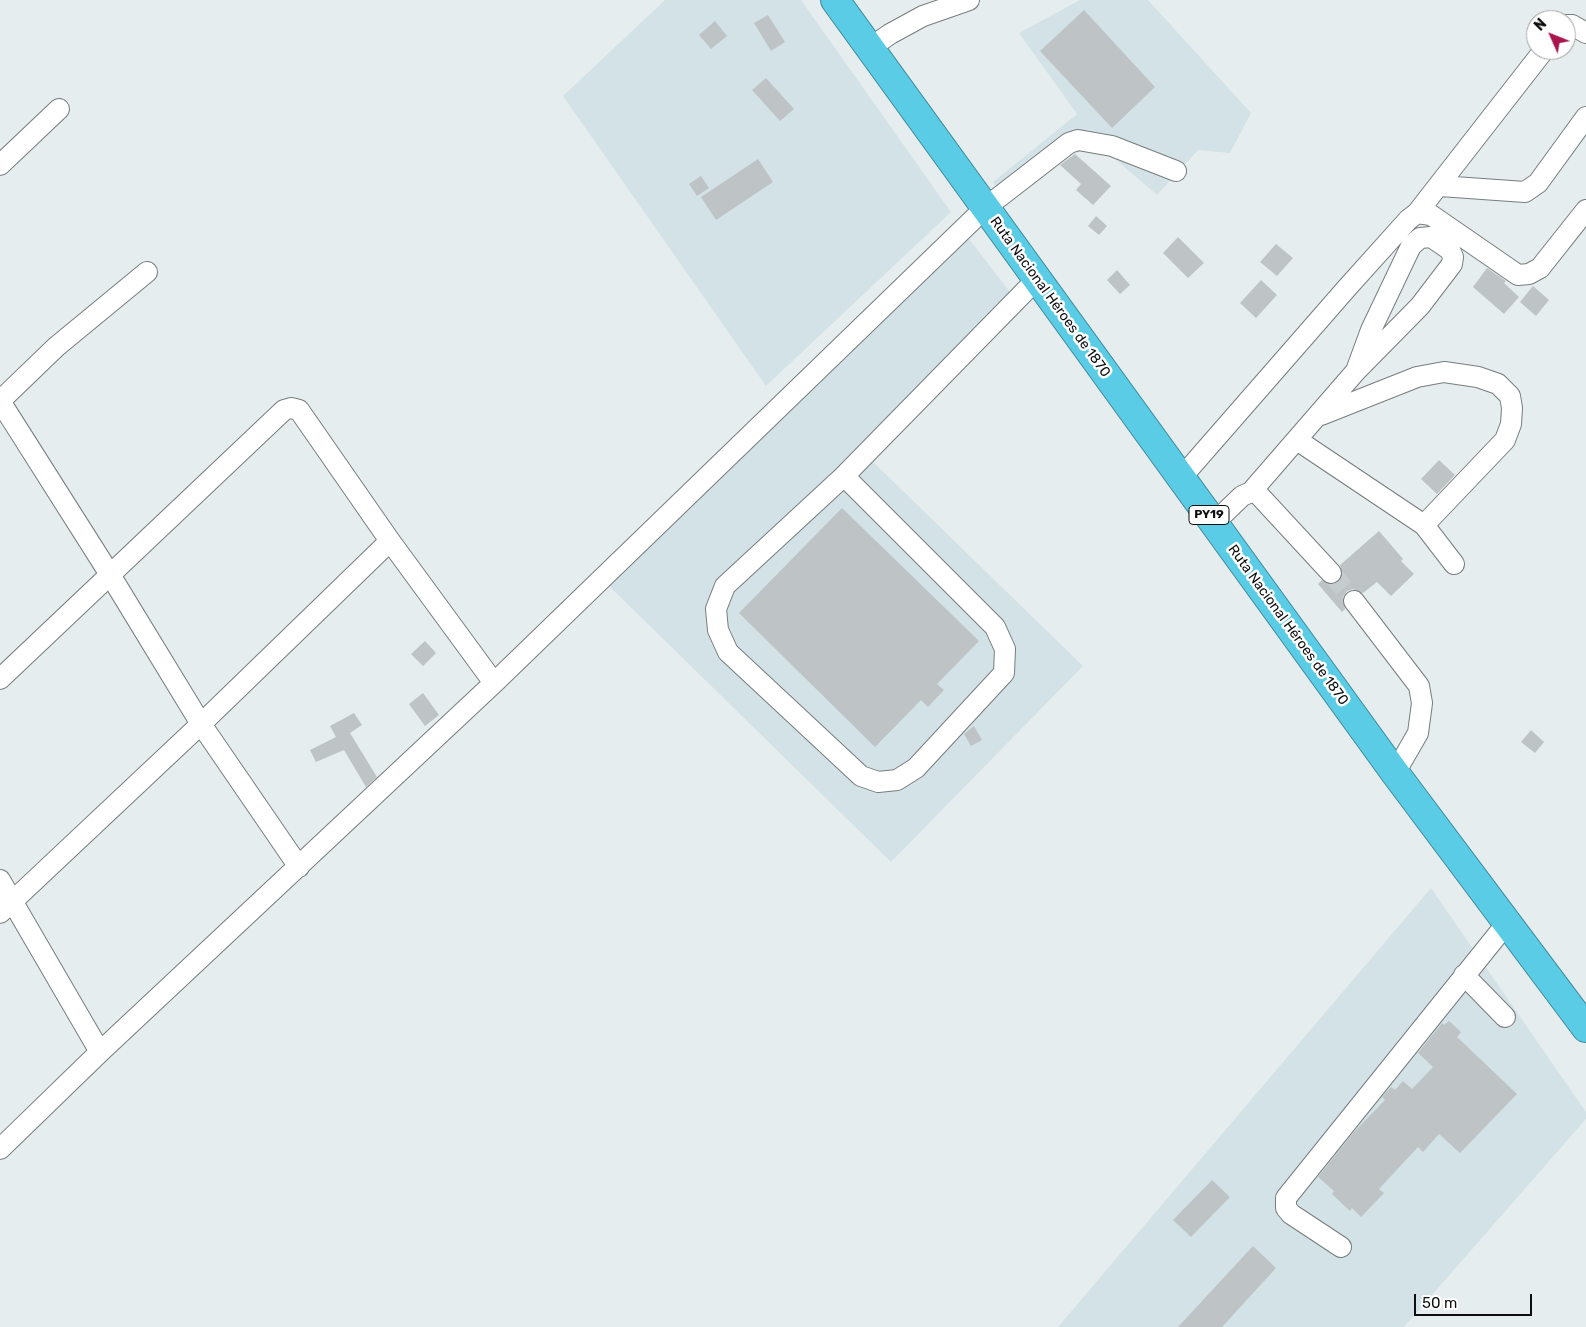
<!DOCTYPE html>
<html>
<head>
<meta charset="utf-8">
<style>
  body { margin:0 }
  #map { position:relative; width:1586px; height:1327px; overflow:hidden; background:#e6edee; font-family:Rubik,sans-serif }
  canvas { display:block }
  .north { position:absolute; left:1526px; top:10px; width:50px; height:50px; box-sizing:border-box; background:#fff; border:1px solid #9e9f9f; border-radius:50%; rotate:314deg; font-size:14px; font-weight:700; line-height:20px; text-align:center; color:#0c0e0f }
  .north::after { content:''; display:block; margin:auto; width:18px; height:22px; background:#a8154f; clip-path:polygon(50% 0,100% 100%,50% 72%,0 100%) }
  .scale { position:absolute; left:1414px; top:1294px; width:118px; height:22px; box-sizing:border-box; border:2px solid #0c0e0f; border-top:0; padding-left:6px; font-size:15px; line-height:18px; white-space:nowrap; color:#0c0e0f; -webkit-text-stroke:4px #fff; paint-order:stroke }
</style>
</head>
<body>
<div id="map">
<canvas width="1586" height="1327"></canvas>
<div class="north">N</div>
<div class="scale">50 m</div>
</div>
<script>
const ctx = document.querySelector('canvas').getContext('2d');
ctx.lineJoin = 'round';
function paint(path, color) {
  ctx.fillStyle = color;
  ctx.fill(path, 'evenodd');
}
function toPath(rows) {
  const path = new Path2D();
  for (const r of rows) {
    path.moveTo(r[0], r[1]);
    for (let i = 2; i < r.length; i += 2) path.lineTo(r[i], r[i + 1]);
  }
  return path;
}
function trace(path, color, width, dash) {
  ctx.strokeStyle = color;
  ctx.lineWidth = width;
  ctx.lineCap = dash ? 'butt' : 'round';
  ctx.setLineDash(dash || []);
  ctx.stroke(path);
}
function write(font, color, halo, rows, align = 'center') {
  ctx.font = font + ' Rubik,sans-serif';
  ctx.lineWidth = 5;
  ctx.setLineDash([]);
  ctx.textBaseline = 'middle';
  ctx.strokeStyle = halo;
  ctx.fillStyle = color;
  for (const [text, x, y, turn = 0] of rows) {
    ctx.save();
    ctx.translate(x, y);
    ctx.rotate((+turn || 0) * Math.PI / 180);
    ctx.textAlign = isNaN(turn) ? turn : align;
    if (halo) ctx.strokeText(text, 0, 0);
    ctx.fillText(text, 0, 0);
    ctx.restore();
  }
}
paint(toPath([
  [665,0,801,0,951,212,766,386,563,96],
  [1080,0,1148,0,1251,113,1230,153,1198,150,1157,195,1092,139,1003,196,993,182,1077,114,1019,33],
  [966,235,1020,305,866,455,1083,666,891,862,606,583],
  [1431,888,1586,1112,1586,1119,1404,1327,1058,1327]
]), '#d3e2e7');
paint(toPath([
  [1084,10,1155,87,1112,128,1040,51],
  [768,15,785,42,771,51,754,23],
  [715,21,727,36,711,49,699,35],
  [766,78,794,109,780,121,752,90],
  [1075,154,1111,186,1093,205,1076,190,1081,184,1060,165],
  [758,159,773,182,716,220,701,197],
  [701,176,709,188,697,196,689,184],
  [1096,216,1107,226,1099,235,1088,226],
  [1178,237,1204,263,1188,278,1163,253],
  [1276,244,1293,258,1277,276,1260,262],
  [1487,268,1506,281,1504,283,1519,297,1504,314,1473,287],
  [1117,270,1130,285,1120,294,1107,280],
  [1261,280,1277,295,1256,318,1240,303],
  [1533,286,1549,300,1536,316,1520,302],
  [1439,460,1455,475,1437,494,1421,479],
  [842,508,979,641,937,684,944,690,928,707,921,700,875,747,739,613],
  [1379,531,1403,559,1401,561,1414,574,1391,596,1377,582,1363,593,1353,589,1347,591,1343,597,1345,609,1342,612,1318,584,1322,580,1328,584,1339,582,1342,576,1340,565],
  [425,641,436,653,423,666,411,654],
  [423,693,439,715,425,726,409,704],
  [354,713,362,725,350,733,377,777,366,787,344,750,316,762,310,750,336,737,330,726],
  [974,726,982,740,971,746,964,734],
  [1531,730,1544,742,1535,753,1521,742],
  [1449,1021,1461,1032,1457,1037,1517,1094,1460,1153,1439,1134,1423,1152,1418,1147,1379,1189,1384,1193,1361,1217,1352,1208,1350,1211,1332,1194,1334,1191,1318,1177,1354,1132,1385,1100,1382,1097,1391,1087,1395,1090,1403,1081,1412,1089,1433,1067,1418,1053,1442,1023,1444,1025],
  [1212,1180,1230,1197,1191,1237,1173,1220],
  [1253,1246,1276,1268,1222,1327,1178,1327]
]), '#bec4c6');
trace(toPath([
  [1331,573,1354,601]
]), '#c5cccd', 20, [20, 10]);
const minor = toPath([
  [1566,25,1572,25,1586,33],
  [870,48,890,34,923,16,969,0],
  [0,165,59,109],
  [1440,186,1525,192,1538,183,1586,117],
  [1417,213,1431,215,1518,275,1529,274,1540,268,1586,210],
  [0,401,109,573,201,724,299,867],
  [0,401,56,347,147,272],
  [1321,415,1417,377,1444,372,1478,377,1498,384,1510,396,1512,408,1511,424,1505,440,1424,525],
  [1297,440,1424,525,1454,564],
  [844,476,995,627,1005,649,1004,673,916,768,897,780,878,782,861,776,728,652,718,630,716,609,725,586,844,476,1036,280],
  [1181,478,1346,289,1408,220,1417,213,1544,50],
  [1251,492,1356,371,1420,306,1452,264,1453,257,1450,250,1431,237,1420,238,1411,246,1371,330,1356,371],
  [1214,523,1242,496,1251,492,1258,494,1331,573],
  [1354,601,1419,686,1422,703,1418,733,1395,773],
  [0,679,284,410,291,408,299,410,390,541,494,683],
  [0,880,100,1052],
  [0,913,201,724,390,541],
  [1464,975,1505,1017],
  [0,1149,100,1052,494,683,985,208,1069,143,1078,140,1112,146,1176,171],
  [1341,1247,1291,1214,1286,1208,1286,1198,1507,923]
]);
const highway = toPath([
  [835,0,1395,773,1586,1028]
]);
trace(minor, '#777d7e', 22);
trace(highway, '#3f8a9a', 30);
trace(minor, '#fff', 20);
trace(highway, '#5bcce5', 28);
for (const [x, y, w] of [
  [1209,515,40]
]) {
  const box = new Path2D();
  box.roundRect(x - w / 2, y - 9.5, w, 19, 4);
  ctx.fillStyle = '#fff';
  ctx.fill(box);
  trace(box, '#0c0e0f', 1);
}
write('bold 12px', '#0c0e0f', null, [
  ["PY19",1209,515]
]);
write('14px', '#0c0e0f', '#fff', [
  ["Ruta Nacional Héroes de 1870",1050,297,54],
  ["Ruta Nacional Héroes de 1870",1288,625,54]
]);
</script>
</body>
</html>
